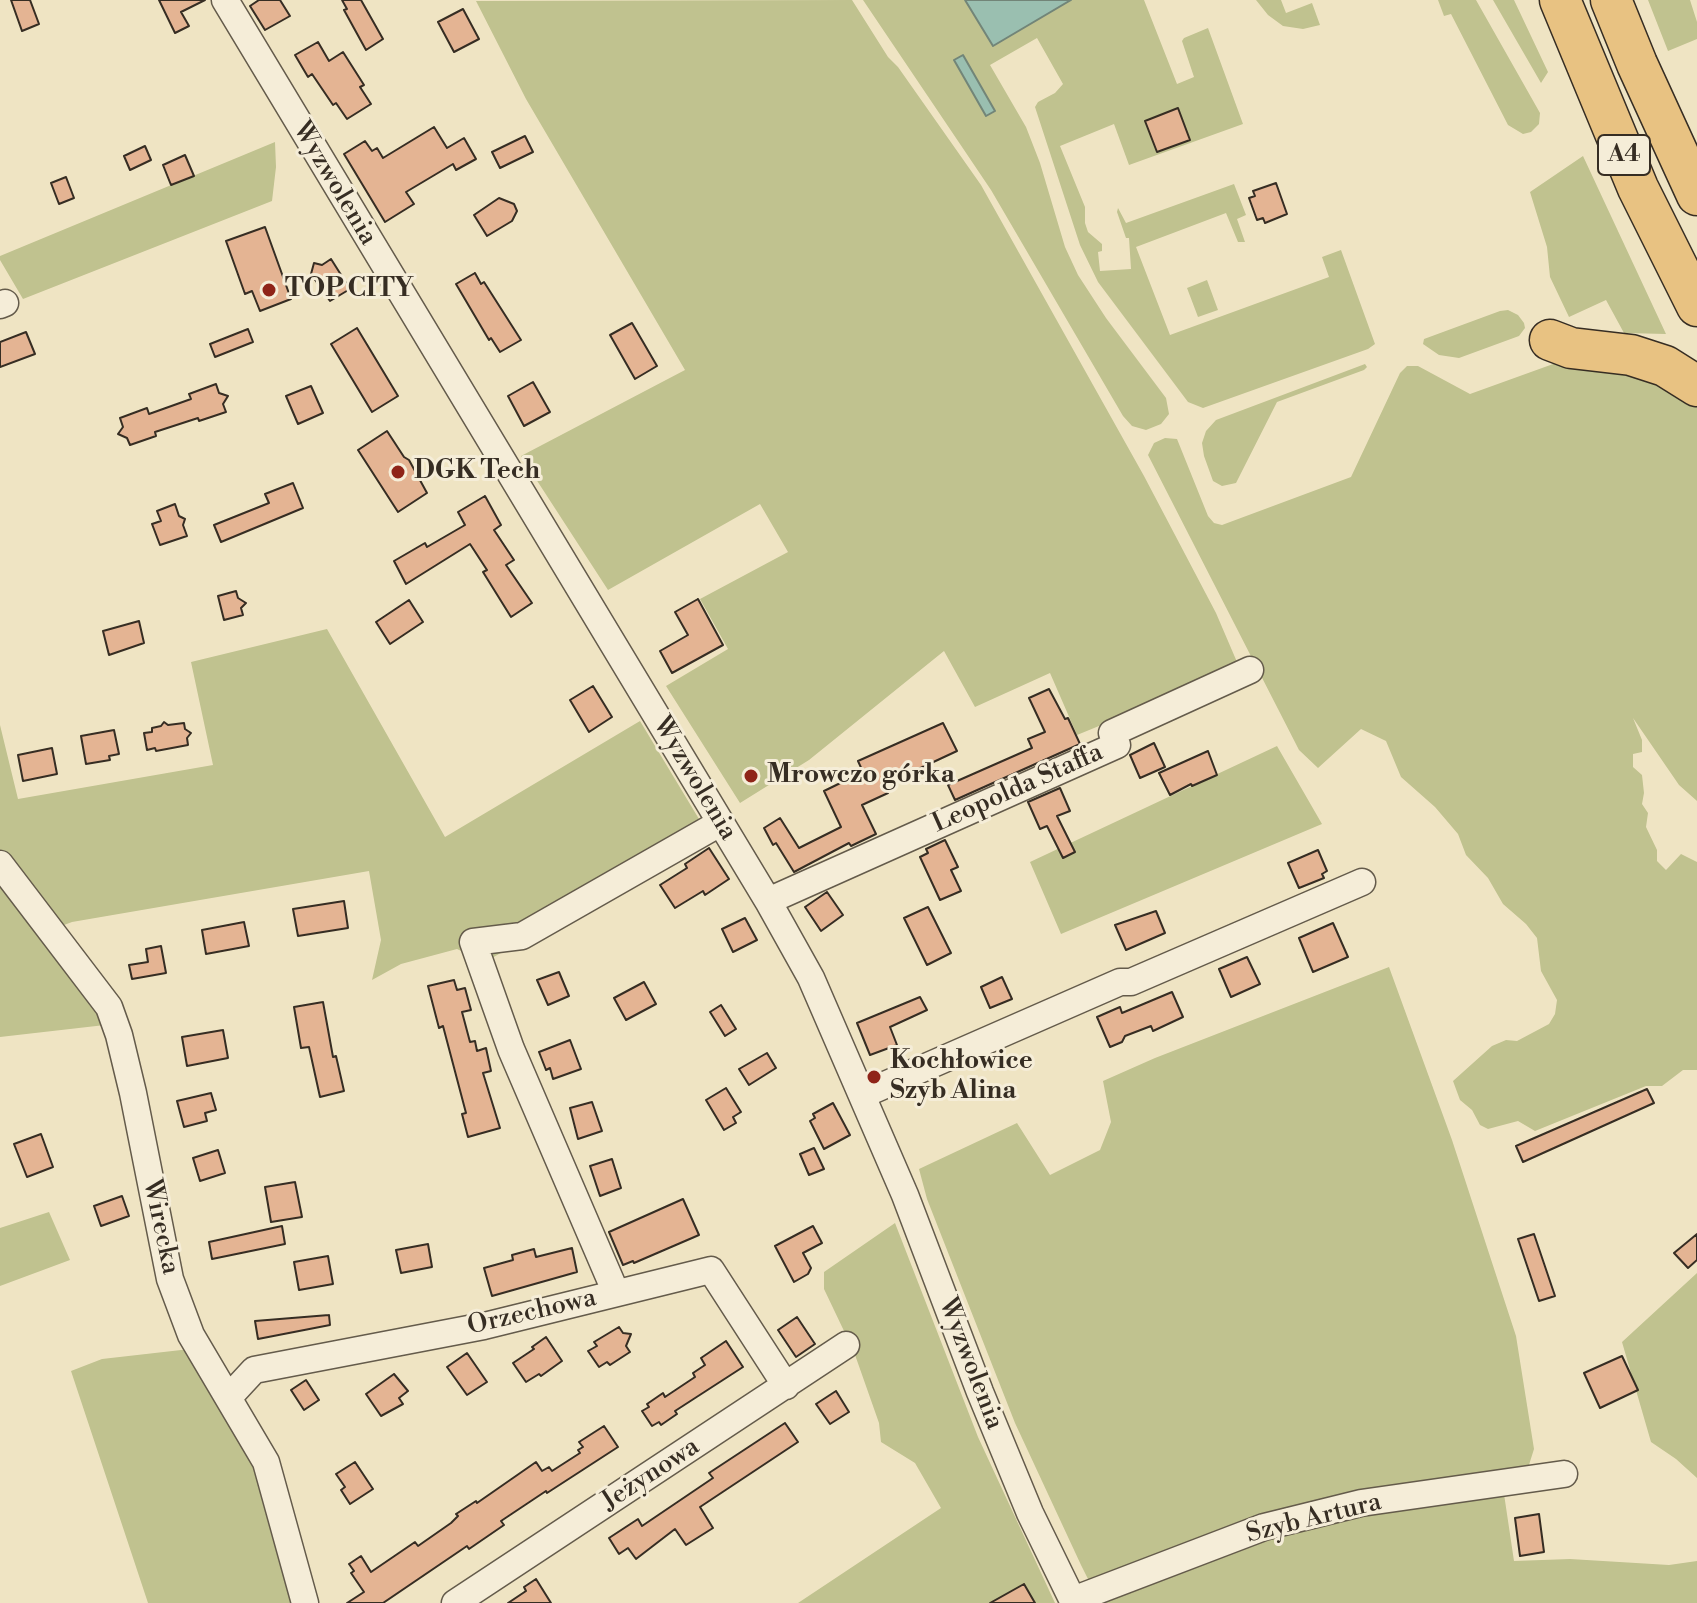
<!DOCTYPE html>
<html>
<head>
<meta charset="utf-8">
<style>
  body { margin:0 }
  canvas { display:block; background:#efe4c3 }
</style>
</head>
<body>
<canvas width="1697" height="1603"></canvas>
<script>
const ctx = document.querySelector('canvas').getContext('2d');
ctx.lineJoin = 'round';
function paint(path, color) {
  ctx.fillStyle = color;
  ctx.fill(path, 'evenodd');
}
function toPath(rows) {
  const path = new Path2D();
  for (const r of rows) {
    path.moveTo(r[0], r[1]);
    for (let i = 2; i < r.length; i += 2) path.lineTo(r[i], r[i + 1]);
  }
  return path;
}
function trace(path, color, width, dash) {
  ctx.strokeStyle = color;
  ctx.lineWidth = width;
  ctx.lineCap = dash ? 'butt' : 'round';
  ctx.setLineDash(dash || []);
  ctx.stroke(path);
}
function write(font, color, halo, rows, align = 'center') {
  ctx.font = font + ' "Libre Bodoni",serif';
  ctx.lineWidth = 6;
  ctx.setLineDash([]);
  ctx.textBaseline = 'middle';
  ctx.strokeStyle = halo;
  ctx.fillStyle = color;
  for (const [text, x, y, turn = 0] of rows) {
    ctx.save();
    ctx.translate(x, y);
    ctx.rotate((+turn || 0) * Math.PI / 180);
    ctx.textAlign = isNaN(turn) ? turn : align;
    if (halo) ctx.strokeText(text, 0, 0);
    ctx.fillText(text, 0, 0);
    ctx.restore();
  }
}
paint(toPath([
  [852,0,888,57,898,67,981,185,1144,476,1216,613,1237,662,1209,681,1077,735,1050,673,975,707,944,651,809,760,740,803,666,686,728,649,700,599,788,552,760,504,608,590,521,456,685,370,526,99,476,1],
  [863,0,965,0,993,46,1071,0,1144,0,1177,84,1194,77,1182,41,1184,38,1208,28,1243,124,1129,165,1114,124,1060,146,1085,207,1085,223,1088,232,1102,244,1102,251,1098,252,1100,271,1131,269,1129,238,1126,238,1117,212,1118,208,1126,223,1234,184,1246,215,1237,219,1245,242,1238,242,1226,213,1136,247,1170,335,1329,277,1322,257,1341,250,1375,344,1368,349,1203,408,1188,402,1098,282,1080,245,1035,107,1038,102,1055,93,1063,84,1037,38,990,65,1026,127,1040,163,1065,247,1078,275,1106,318,1166,398,1169,414,1161,424,1146,430,1132,426,1123,416,991,190],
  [963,55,994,110,986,115,955,60],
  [1256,0,1281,0,1286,13,1312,3,1320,25,1303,29,1283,26,1268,15],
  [1438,0,1476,0,1540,113,1539,124,1531,132,1523,134,1508,125,1451,14,1444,16],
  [1493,0,1514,0,1548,72,1541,83],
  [1648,0,1690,0,1697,22,1697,39,1668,51],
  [275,142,276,167,272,201,23,299,0,260,0,256],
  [1583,156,1666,334,1624,333,1606,300,1569,317,1550,277,1547,247,1530,192],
  [1207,280,1218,310,1198,317,1187,288],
  [1508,310,1518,315,1524,323,1525,328,1519,336,1459,358,1439,355,1423,344,1424,339,1500,311],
  [1567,359,1620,364,1697,399,1697,801,1679,785,1633,718,1642,740,1642,752,1633,754,1633,767,1642,775,1644,793,1642,804,1648,813,1646,827,1657,850,1657,861,1666,870,1681,854,1697,862,1697,1070,1683,1070,1662,1086,1646,1086,1535,1131,1518,1121,1488,1129,1480,1125,1472,1110,1460,1100,1453,1081,1492,1046,1506,1040,1517,1041,1549,1024,1555,1014,1557,1000,1541,971,1537,938,1526,924,1503,904,1488,878,1466,855,1458,834,1435,807,1401,777,1386,741,1361,729,1318,768,1299,750,1148,455,1154,443,1165,438,1177,439,1208,516,1214,523,1222,525,1351,477,1400,373,1407,366,1418,366,1470,394],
  [1365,364,1367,367,1364,370,1277,402,1236,483,1222,486,1213,481,1204,456,1202,443,1206,431,1216,420],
  [327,629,445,837,640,721,708,834,485,962,457,949,401,964,372,980,381,940,369,871,72,922,56,928,0,852,0,725,18,799,213,765,191,662],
  [1277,746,1322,824,1061,934,1030,862],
  [0,877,89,996,105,1025,0,1037],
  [1389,967,1452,1140,1516,1336,1534,1449,1528,1468,1504,1494,1514,1561,1570,1559,1669,1565,1697,1561,1697,1603,1100,1603,1081,1565,1015,1423,927,1199,919,1169,1017,1123,1050,1175,1100,1150,1111,1122,1103,1081,1155,1058],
  [49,1212,70,1260,0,1286,0,1228],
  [895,1223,978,1437,1055,1603,798,1603,941,1508,915,1463,881,1442,879,1423,854,1352,824,1289,824,1272],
  [1697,1273,1697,1478,1676,1459,1651,1442,1622,1342],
  [190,1349,252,1450,297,1603,148,1603,71,1371,102,1359]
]), '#c0c28f');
const water = toPath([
  [965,0,1071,0,993,46,965,0],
  [963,55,995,111,986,116,954,60,963,55]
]);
paint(water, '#9abfb0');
trace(water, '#728578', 2);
const building = toPath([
  [11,0,30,0,39,24,22,31,11,0],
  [159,0,205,0,181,12,189,26,175,33,159,0],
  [259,0,280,0,290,16,265,30,250,6,259,0],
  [342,0,361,0,383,39,366,50,344,10,347,9,342,0],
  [463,9,479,39,454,52,438,22,463,9],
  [318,42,329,61,343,52,364,85,360,87,371,104,347,119,336,103,333,105,312,74,308,77,295,55,318,42],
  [1178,108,1190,140,1157,152,1145,121,1178,108],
  [434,127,447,148,464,138,476,159,456,170,453,164,406,192,414,204,385,222,344,154,365,141,372,151,377,148,383,158,434,127],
  [525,136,533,152,500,168,492,152,525,136],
  [145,146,151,160,130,170,124,156,145,146],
  [185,155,194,176,171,185,163,165,185,155],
  [66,177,74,198,59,204,51,183,66,177],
  [1276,183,1287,214,1265,223,1263,218,1257,220,1249,198,1255,196,1253,191,1276,183],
  [499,198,514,204,517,211,512,221,487,236,474,215,499,198],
  [265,227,291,299,260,311,252,291,245,294,226,241,265,227],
  [331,259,350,289,330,301,311,274,314,263,322,265,331,259],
  [475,273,481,284,484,282,521,340,500,352,491,338,489,340,456,284,475,273],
  [632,323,657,366,635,379,610,335,632,323],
  [357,328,398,396,372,412,331,344,357,328],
  [248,329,253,342,215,357,210,344,248,329],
  [26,332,35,354,0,367,0,342,26,332],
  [533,382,550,412,524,426,508,396,533,382],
  [216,384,219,393,228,396,223,404,226,412,199,421,198,418,155,432,156,436,130,445,127,438,118,434,123,427,120,418,147,408,149,414,191,399,189,394,216,384],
  [311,386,323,413,298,424,286,396,311,386],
  [387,431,404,457,409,460,427,493,398,512,358,450,387,431],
  [293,483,303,508,221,542,214,525,269,503,265,494,293,483],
  [485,496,501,525,494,530,514,560,506,565,532,603,511,617,483,572,487,570,470,544,406,584,394,561,425,543,427,547,465,525,458,512,485,496],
  [175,504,179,516,185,519,183,525,187,536,160,545,152,524,161,521,157,511,175,504],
  [236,591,238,598,246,603,241,608,243,615,224,620,218,596,236,591],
  [698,599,723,645,672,673,660,651,688,635,675,612,698,599],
  [409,600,423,622,390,644,376,622,409,600],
  [139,621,144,643,109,655,103,631,139,621],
  [593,686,612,717,589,732,570,700,593,686],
  [1049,689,1065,719,1068,718,1080,744,955,800,948,785,1032,748,1028,739,1045,732,1029,698,1049,689],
  [164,722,168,725,184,723,185,729,191,733,187,738,188,745,156,751,155,748,147,750,144,733,152,732,152,728,161,726,164,722],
  [943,723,957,751,884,785,888,793,862,805,876,834,851,846,849,843,794,872,776,843,773,845,764,828,780,818,799,848,841,827,824,791,863,772,858,761,943,723],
  [114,730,119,754,109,756,110,760,86,764,81,736,114,730],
  [1154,743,1165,767,1140,778,1130,755,1154,743],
  [52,748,57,774,23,781,18,755,52,748],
  [1208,751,1217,775,1192,786,1191,784,1170,795,1159,773,1208,751],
  [1060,788,1070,811,1057,816,1075,852,1063,858,1047,826,1040,829,1028,802,1060,788],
  [945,840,958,867,951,870,961,891,940,900,920,857,928,853,926,849,945,840],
  [709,848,729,879,705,895,703,891,675,908,660,885,687,868,685,864,709,848],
  [1318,850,1327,871,1322,874,1324,878,1299,888,1288,863,1318,850],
  [827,892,843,915,821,931,805,907,827,892],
  [344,901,348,928,298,936,293,909,344,901],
  [928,907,951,953,927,965,904,918,928,907],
  [1156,911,1165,933,1126,950,1115,925,1156,911],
  [745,918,757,940,733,952,722,929,745,918],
  [244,922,249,946,206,954,202,930,244,922],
  [1333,923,1348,957,1313,972,1299,938,1333,923],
  [161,946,166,973,132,979,129,965,148,962,146,949,161,946],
  [1247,957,1260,984,1231,997,1219,969,1247,957],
  [559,972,569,996,548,1005,537,980,559,972],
  [1002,977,1012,999,990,1008,981,987,1002,977],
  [454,980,457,990,465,988,471,1010,462,1012,470,1042,475,1041,477,1051,486,1048,491,1071,483,1073,500,1128,468,1137,462,1114,466,1113,443,1026,439,1028,428,986,454,980],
  [644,982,656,1004,626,1020,614,998,644,982],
  [1172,992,1183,1017,1153,1031,1151,1026,1125,1036,1122,1042,1110,1047,1097,1017,1120,1007,1122,1013,1172,992],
  [920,997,927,1010,890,1027,897,1045,870,1055,857,1023,920,997],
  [323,1002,333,1057,336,1056,344,1091,320,1097,309,1047,301,1048,294,1007,323,1002],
  [721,1005,736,1029,725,1036,710,1012,721,1005],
  [223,1030,228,1058,187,1066,182,1037,223,1030],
  [570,1040,581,1069,553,1079,550,1068,546,1070,539,1052,570,1040],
  [767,1053,776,1068,749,1085,739,1069,767,1053],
  [726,1088,741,1112,733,1117,736,1123,724,1130,706,1100,726,1088],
  [1647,1089,1654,1103,1523,1162,1516,1146,1647,1089],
  [211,1093,216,1110,205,1113,207,1121,184,1127,177,1101,211,1093],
  [592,1102,602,1131,578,1139,570,1108,592,1102],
  [833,1103,850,1135,824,1149,810,1121,815,1118,813,1114,833,1103],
  [41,1134,53,1167,27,1177,14,1144,41,1134],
  [814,1148,824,1169,809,1175,800,1154,814,1148],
  [218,1150,225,1173,200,1181,193,1158,218,1150],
  [612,1159,621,1188,600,1196,590,1166,612,1159],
  [295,1182,302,1217,271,1222,265,1187,295,1182],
  [122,1196,129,1216,101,1226,94,1206,122,1196],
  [683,1199,699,1235,634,1263,633,1261,623,1265,609,1232,683,1199],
  [282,1226,285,1244,212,1259,209,1242,282,1226],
  [813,1226,822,1243,803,1253,811,1268,808,1274,794,1282,775,1246,813,1226],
  [1534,1234,1555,1296,1539,1301,1518,1239,1534,1234],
  [1697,1234,1697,1260,1688,1268,1674,1253,1697,1234],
  [428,1244,432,1267,401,1273,396,1250,428,1244],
  [572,1248,577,1272,492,1296,484,1268,513,1260,512,1255,534,1249,536,1257,572,1248],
  [328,1256,333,1284,299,1290,294,1262,328,1256],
  [329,1315,330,1325,258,1339,255,1321,329,1315],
  [797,1317,815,1344,796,1357,778,1330,797,1317],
  [619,1327,623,1333,631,1334,626,1346,630,1352,610,1365,607,1362,599,1367,588,1351,597,1346,594,1342,619,1327],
  [546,1337,562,1361,541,1376,539,1374,526,1382,513,1363,534,1349,532,1347,546,1337],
  [726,1341,743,1367,675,1411,677,1414,661,1425,659,1422,652,1426,642,1411,649,1407,647,1404,663,1393,665,1397,695,1377,693,1373,705,1365,701,1358,726,1341],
  [467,1353,487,1382,467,1395,447,1367,467,1353],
  [1622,1356,1638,1390,1600,1408,1584,1373,1622,1356],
  [394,1374,408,1391,399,1398,403,1404,381,1416,366,1394,394,1374],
  [306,1380,319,1400,304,1410,291,1390,306,1380],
  [836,1391,849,1412,830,1424,816,1404,836,1391],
  [785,1423,798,1442,700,1507,713,1528,686,1545,675,1529,636,1559,628,1548,619,1554,609,1538,638,1519,642,1526,713,1478,709,1473,785,1423],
  [604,1426,618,1447,547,1493,546,1491,501,1521,504,1525,469,1549,467,1546,383,1603,347,1603,364,1592,351,1573,354,1571,349,1564,361,1556,371,1572,415,1542,418,1546,451,1523,458,1516,456,1514,476,1501,477,1503,536,1462,542,1471,549,1467,552,1471,580,1453,578,1450,583,1447,579,1442,604,1426],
  [355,1462,373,1489,350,1504,341,1490,345,1487,336,1474,355,1462],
  [1539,1514,1544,1552,1520,1556,1515,1518,1539,1514],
  [536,1579,551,1603,508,1603,526,1591,524,1587,536,1579],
  [1024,1584,1035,1603,990,1603,1024,1584]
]);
paint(building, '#e4b493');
trace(building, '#362d23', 2);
const minor = toPath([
  [225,0,768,901,811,978,905,1195,980,1392,1030,1513,1074,1603],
  [0,305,5,303],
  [0,864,109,1007,119,1035,133,1093,170,1279,191,1335,266,1462,305,1603],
  [768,901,1117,745,1112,733,1250,670],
  [862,1095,1120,982,1131,982,1362,882],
  [616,1293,511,1049,473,942,522,936,720,823],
  [229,1397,254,1370,484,1326,711,1270,786,1386],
  [1073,1600,1264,1527,1361,1503,1564,1474],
  [455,1603,846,1345]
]);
const highway = toPath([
  [1560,0,1638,188,1697,306],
  [1611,0,1637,64,1697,195],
  [1550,340,1571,348,1631,355,1665,366,1697,386]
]);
trace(minor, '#645b4b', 29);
trace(highway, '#362d23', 43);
trace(minor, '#f5edd8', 26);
trace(highway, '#e8c282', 40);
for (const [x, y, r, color] of [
  [269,290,8,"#8f2418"],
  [398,472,8,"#8f2418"],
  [751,776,8,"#8f2418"],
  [874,1077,8,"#8f2418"]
]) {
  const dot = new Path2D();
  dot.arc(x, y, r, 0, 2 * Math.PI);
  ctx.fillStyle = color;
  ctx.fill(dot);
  trace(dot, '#f5edd8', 3);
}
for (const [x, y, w] of [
  [1624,155,52]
]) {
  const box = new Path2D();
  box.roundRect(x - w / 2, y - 20, w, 40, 6);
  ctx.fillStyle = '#f5edd8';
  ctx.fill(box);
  trace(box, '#362d23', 2);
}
write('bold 24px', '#362d23', null, [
  ["A4",1624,155]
]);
write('26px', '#362d23', '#f5edd8', [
  ["Wyzwolenia",334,184,59],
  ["Wyzwolenia",694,779,59],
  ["Leopolda Staffa",1018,789,-24],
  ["Wirecka",160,1227,78],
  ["Orzechowa",532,1313,-13],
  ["Wyzwolenia",970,1364,69],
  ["Jeżynowa",651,1475,-33],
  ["Szyb Artura",1314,1519,-14]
]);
write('bold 26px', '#362d23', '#f5edd8', [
  ["TOP CITY",285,290],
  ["DGK Tech",414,472],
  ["Mrowczo górka",767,776],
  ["Kochłowice",890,1062],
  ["Szyb Alina",890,1092]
], 'left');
</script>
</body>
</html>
